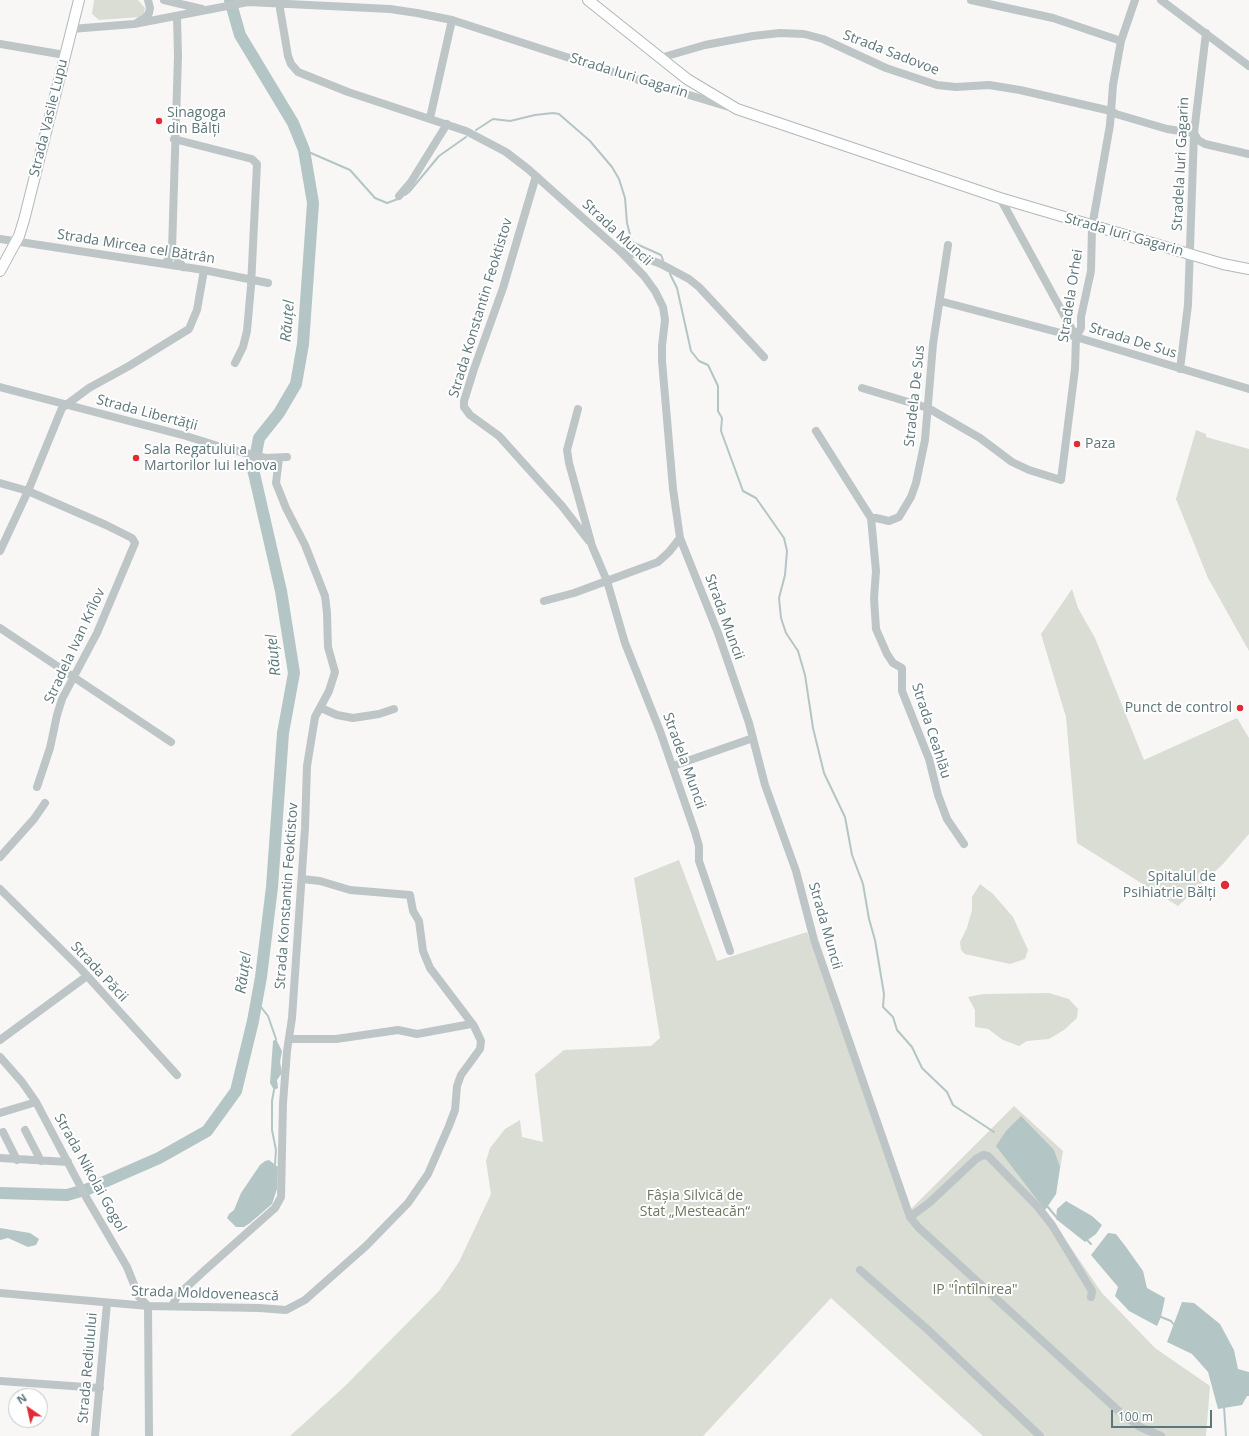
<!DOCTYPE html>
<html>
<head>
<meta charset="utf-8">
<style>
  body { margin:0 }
  #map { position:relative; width:1249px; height:1436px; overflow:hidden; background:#f8f7f5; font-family:"Open Sans",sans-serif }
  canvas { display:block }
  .north { position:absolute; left:8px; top:1388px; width:40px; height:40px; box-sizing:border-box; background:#fff; border:1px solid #bfc8ca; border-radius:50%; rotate:326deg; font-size:11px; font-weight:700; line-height:16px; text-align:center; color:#5e767a }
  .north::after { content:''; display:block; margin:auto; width:14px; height:18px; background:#e12c35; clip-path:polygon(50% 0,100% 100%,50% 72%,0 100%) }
  .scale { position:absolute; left:1111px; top:1410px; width:101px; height:18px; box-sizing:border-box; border:2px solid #5e767a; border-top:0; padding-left:5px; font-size:12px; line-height:14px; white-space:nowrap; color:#5e767a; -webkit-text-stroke:3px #fff; paint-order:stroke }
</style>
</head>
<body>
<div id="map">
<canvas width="1249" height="1436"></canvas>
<div class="north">N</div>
<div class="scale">100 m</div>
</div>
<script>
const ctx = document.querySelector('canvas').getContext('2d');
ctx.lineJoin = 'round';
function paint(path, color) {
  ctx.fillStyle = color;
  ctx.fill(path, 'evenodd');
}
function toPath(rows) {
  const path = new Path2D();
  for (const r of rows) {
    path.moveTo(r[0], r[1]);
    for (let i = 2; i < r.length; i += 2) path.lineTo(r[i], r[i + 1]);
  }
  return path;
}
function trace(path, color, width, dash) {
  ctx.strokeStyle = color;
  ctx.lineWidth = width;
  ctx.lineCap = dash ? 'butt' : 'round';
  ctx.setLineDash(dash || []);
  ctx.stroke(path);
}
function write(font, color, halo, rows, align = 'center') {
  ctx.font = font + ' "Open Sans",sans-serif';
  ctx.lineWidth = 4;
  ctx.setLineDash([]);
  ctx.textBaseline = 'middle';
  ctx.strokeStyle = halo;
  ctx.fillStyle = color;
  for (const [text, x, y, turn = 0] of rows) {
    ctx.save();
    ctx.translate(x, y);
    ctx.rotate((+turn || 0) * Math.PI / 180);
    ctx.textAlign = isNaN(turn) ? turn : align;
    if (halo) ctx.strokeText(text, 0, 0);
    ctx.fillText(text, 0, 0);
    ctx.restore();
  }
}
paint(toPath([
  [94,0,138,0,145,8,144,13,141,17,99,20,92,14],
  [1196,430,1206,434,1206,437,1249,449,1249,651,1208,578,1176,499],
  [1072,589,1078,608,1095,638,1144,760,1237,718,1249,738,1249,834,1223,864,1178,906,1077,843,1066,717,1041,634],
  [679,860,717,961,807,932,907,1213,1014,1106,1063,1151,1056,1194,1045,1210,1102,1293,1155,1348,1210,1386,1206,1436,983,1436,831,1298,703,1436,290,1436,344,1387,439,1291,459,1262,491,1194,486,1161,490,1148,505,1129,520,1120,522,1137,543,1142,535,1074,564,1050,651,1046,660,1038,634,878],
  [980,884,993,894,1013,917,1028,950,1025,959,1010,964,965,954,961,950,960,942,967,928,972,910,972,897],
  [1049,993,1069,999,1078,1009,1077,1018,1064,1030,1049,1039,1027,1041,1019,1046,1003,1040,988,1029,975,1027,975,1010,968,997,983,994]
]), '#d9ddd4');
paint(toPath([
  [276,1039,282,1051,280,1062,282,1073,277,1080,278,1088,274,1090,270,1083,273,1041],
  [1021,1116,1054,1150,1060,1167,1056,1194,1045,1210,996,1146,1006,1131],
  [269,1160,278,1167,277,1189,272,1204,250,1223,244,1227,236,1227,227,1218,229,1214,234,1210,241,1193,260,1165,265,1161],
  [1066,1201,1092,1216,1102,1225,1096,1234,1085,1242,1056,1219,1057,1209],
  [0,1228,30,1233,39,1239,36,1245,28,1247,8,1238,0,1240],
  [1108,1233,1116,1234,1126,1247,1143,1271,1147,1288,1165,1298,1161,1317,1157,1326,1129,1311,1115,1296,1118,1287,1091,1255],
  [1182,1302,1194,1303,1220,1324,1234,1350,1238,1369,1249,1372,1249,1396,1247,1396,1242,1405,1218,1409,1208,1372,1192,1354,1167,1342]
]), '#b3c6c5');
trace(toPath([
  [476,130,493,119,510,121,535,115,553,113,559,114,590,141,612,167,619,179,625,198,627,223,632,242,661,255,663,260],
  [304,150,350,170,375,198,387,203,398,199],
  [405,195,409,192,439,156,466,137],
  [670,274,677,288,691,351,699,361,708,365,718,386,718,411,722,418,721,431,743,491,756,498,784,538,787,551,785,575,779,598,781,618,786,633,798,651,805,675,813,728,824,773,845,817,852,855,863,884,869,919,875,940,884,994,883,1007,893,1017,897,1030,912,1047,922,1068,947,1092,953,1105,994,1132],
  [257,1002,268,1016,276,1039],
  [274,1090,272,1101,272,1130,276,1150,275,1164],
  [1047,1206,1058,1219],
  [1086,1239,1091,1244],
  [1161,1317,1171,1321,1175,1326],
  [1224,1407,1226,1436]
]), '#b3c6c5', 2);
trace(toPath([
  [0,1193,67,1195,88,1189,159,1158,207,1131,236,1091,253,1021,261,977,272,887,283,733,294,673,281,591,253,469,259,438,279,413,296,384,303,344,313,203,304,150,293,123,240,35,230,0]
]), '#b3c6c5', 12);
const major = toPath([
  [588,0,687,79,737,109,1000,198,1223,264,1249,269],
  [0,271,19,236,24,220,79,0]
]);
trace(major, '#b0b8ba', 12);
trace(toPath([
  [164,0,202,9],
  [971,0,1053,18,1121,41],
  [1161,0,1249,66],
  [279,3,288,56,291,64,298,72,348,92,466,131,506,152,528,169,620,251,644,276,655,291,663,307,665,320,662,346,662,361,673,489,680,538,718,633,749,723,765,785,796,871,814,940,910,1217,919,1228,1123,1415,1140,1427,1161,1436],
  [138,22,145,18,149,13,150,8,148,0],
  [71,29,134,24,248,2,390,9,417,13,452,20,619,74,729,107],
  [0,44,65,55],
  [660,58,705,45,753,36,780,33,804,34,823,39,886,68,937,85,956,87,989,85,1020,90,1111,111,1116,114,1167,129,1194,133,1198,140,1205,144,1249,154],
  [430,118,452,20],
  [174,139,252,159,257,164,251,286,247,331,243,347,235,363],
  [536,176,503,288,474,369,464,401,464,407,470,415,499,436,562,506,589,541],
  [399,196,411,182,447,124],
  [1000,198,1076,337],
  [0,239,204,270,268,283],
  [172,250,183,267],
  [620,251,635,254,661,264,689,279,699,287,764,357],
  [164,264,169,259,172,250,178,56,177,17],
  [940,301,1076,337,1249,389],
  [1180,369,1188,305,1194,133,1206,33],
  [0,387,186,436,218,446,265,458,287,457],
  [862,388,928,408,980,438,1012,462,1029,470,1061,480,1075,369,1076,337,1081,328,1081,317,1091,271,1092,227,1110,125,1113,85,1121,41,1135,0],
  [578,409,567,450,569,463,592,546,607,581,625,643,660,731,695,832,699,846,699,861,730,951],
  [816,431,871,518,876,571,874,598,876,629,887,654,893,663,902,668,902,691,929,759,938,795,947,819,964,844],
  [0,483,28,491,106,525,132,538,135,543,97,633,62,699,57,715,50,748,37,787],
  [871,518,876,518,889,521,899,517,911,497,916,483,925,440,933,344,948,245],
  [0,551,28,491,62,408,89,388,129,366,189,329,197,310,204,270],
  [544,601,574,593,658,562,669,552,680,538],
  [0,628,171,742],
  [321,708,337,715,353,718,379,714,394,709],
  [673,766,753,738],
  [0,857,34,819,45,803],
  [0,889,80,968,177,1075],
  [290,1039,336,1039,398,1030,417,1034,471,1024],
  [0,1040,87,976],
  [0,1057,22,1082,36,1102,86,1197,127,1267,139,1297,148,1306,149,1436],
  [0,1113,36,1102],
  [25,1130,41,1161],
  [3,1132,17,1160],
  [0,1158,68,1162],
  [910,1217,929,1203,976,1159,983,1155,988,1156,1037,1206,1052,1225,1092,1291,1091,1297],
  [860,1270,927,1329,1040,1436],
  [0,1293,148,1306,259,1308,286,1310,305,1300,366,1246,408,1203,428,1174,449,1126,455,1110,457,1086,461,1075,480,1049,481,1041,474,1026,430,968,423,951,419,921,413,911,410,895,350,890,320,881,302,879],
  [172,1306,178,1295,204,1271,275,1208,281,1197,283,1103,287,1051,292,1018,305,828,307,766,315,717,329,691,335,672,328,647,327,613,325,596,305,545,286,508,276,483,279,458],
  [0,1381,100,1388],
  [95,1436,107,1303]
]), '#bec5c7', 8);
trace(major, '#fff', 10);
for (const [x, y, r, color] of [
  [159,121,4,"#e12c35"],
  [1077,444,4,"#e12c35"],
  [136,458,4,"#e12c35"],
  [1240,708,4,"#e12c35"],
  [1225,885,5,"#e12c35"]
]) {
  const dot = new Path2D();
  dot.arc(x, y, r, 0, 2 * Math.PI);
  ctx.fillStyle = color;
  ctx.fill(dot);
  trace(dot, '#fff', 1.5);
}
write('14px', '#5e767a', '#fff', [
  ["Strada Sadovoe",891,53,21],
  ["Strada Iuri Gagarin",629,76,17],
  ["Strada Vasile Lupu",49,118,-76],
  ["Stradela Iuri Gagarin",1181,164,-87],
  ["Strada Muncii",617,233,43],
  ["Strada Iuri Gagarin",1124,235,16],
  ["Strada Mircea cel Bătrân",136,247,9],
  ["Stradela Orhei",1071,296,-81],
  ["Strada Konstantin Feoktistov",481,308,-73],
  ["Strada De Sus",1133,341,17],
  ["Stradela De Sus",915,396,-84],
  ["Strada Libertății",147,413,15],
  ["Strada Muncii",724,617,70],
  ["Stradela Ivan Krîlov",75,646,-65],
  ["Strada Ceahlău",931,731,72],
  ["Stradela Muncii",684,761,70],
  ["Strada Konstantin Feoktistov",287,896,-86],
  ["Strada Muncii",825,926,74],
  ["Strada Păcii",99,972,47],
  ["Strada Nikolai Gogol",90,1173,61],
  ["Strada Moldovenească",205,1294,2],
  ["Strada Rediulului",88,1368,-85]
]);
write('14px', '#5e767a', '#fff', [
  ["Sinagoga",167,113],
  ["din Bălți",167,129],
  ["Paza",1085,444],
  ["Sala Regatului a",144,450],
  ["Martorilor lui Iehova",144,466],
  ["Punct de control",1232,708,"right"],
  ["Spitalul de",1216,877,"right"],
  ["Psihiatrie Bălți",1216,893,"right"]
], 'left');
write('14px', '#6c7862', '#fff', [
  ["Fâșia Silvică de",695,1196],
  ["Stat „Mesteacăn“",695,1212],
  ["IP \"Întîlnirea\"",975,1290]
]);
write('italic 15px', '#5e7a7a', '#fff', [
  ["Răuțel",288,321,-85],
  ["Răuțel",274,655,-96],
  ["Răuțel",244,973,-82]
]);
</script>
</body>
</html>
